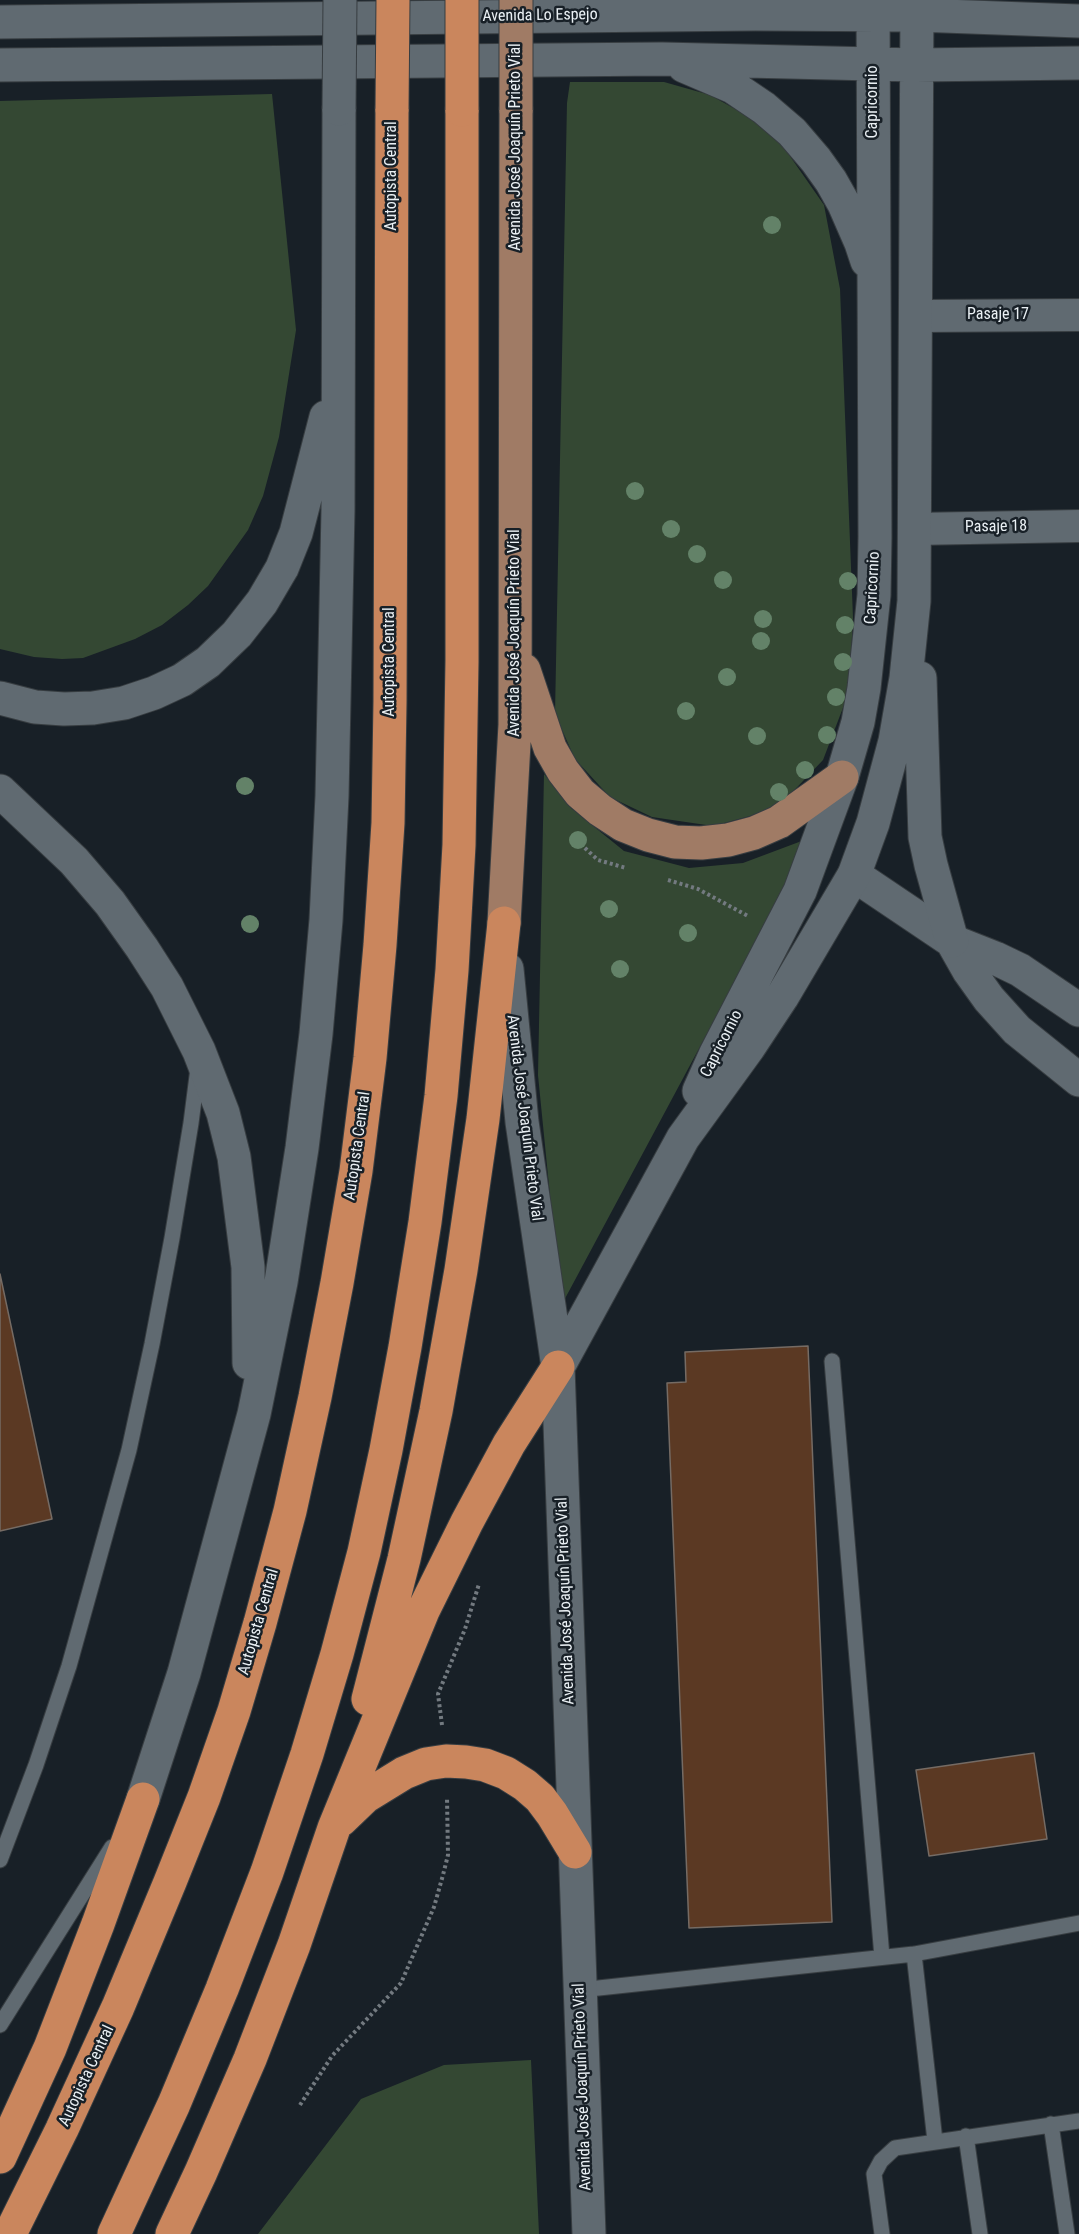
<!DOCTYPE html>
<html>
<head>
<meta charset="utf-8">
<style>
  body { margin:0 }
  canvas { display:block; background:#182027 }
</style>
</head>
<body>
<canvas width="1079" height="2234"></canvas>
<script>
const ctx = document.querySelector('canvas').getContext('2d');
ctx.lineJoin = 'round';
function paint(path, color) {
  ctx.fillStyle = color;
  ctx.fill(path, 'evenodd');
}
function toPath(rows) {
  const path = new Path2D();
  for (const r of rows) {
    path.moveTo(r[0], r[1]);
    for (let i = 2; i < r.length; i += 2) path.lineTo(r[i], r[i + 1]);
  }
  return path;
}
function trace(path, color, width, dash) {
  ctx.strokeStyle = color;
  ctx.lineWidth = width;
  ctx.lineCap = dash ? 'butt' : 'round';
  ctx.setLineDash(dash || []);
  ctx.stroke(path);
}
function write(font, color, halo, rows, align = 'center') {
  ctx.font = font + ' "Roboto Condensed",sans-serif';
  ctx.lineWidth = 5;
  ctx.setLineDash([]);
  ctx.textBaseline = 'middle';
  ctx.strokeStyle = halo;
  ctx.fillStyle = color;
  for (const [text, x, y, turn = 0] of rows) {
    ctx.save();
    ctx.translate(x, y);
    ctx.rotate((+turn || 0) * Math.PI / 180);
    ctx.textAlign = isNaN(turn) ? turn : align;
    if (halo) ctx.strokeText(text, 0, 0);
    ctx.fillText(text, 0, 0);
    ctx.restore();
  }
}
paint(toPath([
  [570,82,664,82,710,95,771,129,824,205,840,289,853,618,849,692,823,760,782,803,750,816,713,826,652,817,610,797,575,759,555,714,567,103],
  [272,94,296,330,279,437,263,496,248,530,208,586,188,605,162,625,135,639,83,658,62,659,34,657,0,649,0,101],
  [544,774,571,808,624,851,689,868,743,863,799,842,808,845,561,1306,538,1075],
  [531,2060,539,2234,258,2234,361,2099,444,2065]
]), '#344833');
const building = toPath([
  [0,1274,52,1519,0,1531,0,1274],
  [808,1346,832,1922,689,1928,667,1383,686,1382,685,1352,808,1346],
  [1034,1753,1047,1839,929,1856,916,1770,1034,1753]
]);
paint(building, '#5b3923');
trace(building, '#756b64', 1.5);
const service = toPath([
  [832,1361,882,1957],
  [0,1860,36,1765,69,1666,129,1450,152,1344,172,1238,191,1123,198,1068],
  [914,1954,935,2141],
  [580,1990,914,1954,1079,1923],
  [0,2025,112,1847],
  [1051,2124,1067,2234],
  [966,2136,980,2234],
  [882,2234,874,2174,881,2161,895,2148,1079,2121]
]);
const minor = toPath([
  [916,316,1079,315],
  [914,529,1079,526]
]);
const tertiary = toPath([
  [854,875,952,941,995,958,1020,970,1079,1010],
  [952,941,969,971,989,999,1017,1030,1079,1080]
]);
const secondary = toPath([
  [0,22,755,14,917,15,1079,21],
  [0,65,662,59,916,65,1079,63],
  [684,66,733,87,764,108,792,132,816,160,831,181,844,204,861,243,867,261],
  [920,678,925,837,931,865,952,941],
  [0,698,35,707,64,709,93,708,124,703,154,693,182,680,208,662,237,634,262,602,282,568,296,533,326,417],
  [0,791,74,861,110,903,142,948,167,987,199,1051,223,1113,234,1157,248,1267,249,1363],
  [507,969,522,1122,558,1367,589,2234],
  [699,1091,716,1053,800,891,842,777,858,722,864,688,874,595,875,537,873,0],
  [558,1367,683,1138,749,1047,782,997,854,875,873,823,895,741,906,678,914,601,917,0],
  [143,1799,184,1673,254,1414,281,1282,302,1148,316,1034,326,920,332,796,338,510,339,109]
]);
const primary = toPath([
  [524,670,550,748,563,771,580,793,600,810,623,825,648,835,675,842,701,843,728,840,754,833,779,822,842,777],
  [504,923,515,725,516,110]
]);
const motorway = toPath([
  [368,1699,404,1559,436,1411,461,1270,483,1119,504,923],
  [341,1820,365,1797,404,1773,426,1764,446,1761,466,1762,485,1765,506,1773,525,1785,540,1798,552,1814,575,1852],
  [0,2157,50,2048,98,1924,143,1799],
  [10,2234,62,2129,118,2007,170,1882,204,1797,234,1711,260,1623,290,1511,315,1397,337,1283,356,1171,370,1058,380,945,388,823,390,702,392,109],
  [114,2234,174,2104,222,1989,267,1872,307,1754,337,1654,364,1552,386,1450,405,1347,425,1222,441,1096,452,970,459,845,462,661,462,110],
  [172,2234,201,2172,250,2059,294,1945,334,1828,423,1611,467,1522,509,1444,558,1367]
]);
trace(service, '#373d41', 17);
trace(minor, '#373d41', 34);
trace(tertiary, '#373d41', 35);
trace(secondary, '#373d41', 35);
trace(primary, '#373d41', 35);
trace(motorway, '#373d41', 35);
trace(toPath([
  [576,840,598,860,626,868],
  [668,880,698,889,748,916],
  [442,1725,438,1694,465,1629,479,1584],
  [300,2105,332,2056,401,1983,434,1907,443,1875,448,1855,447,1798]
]), '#737a80', 4, [3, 3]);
trace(service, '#606a71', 15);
trace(minor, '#606a71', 32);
trace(tertiary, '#606a71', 33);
trace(secondary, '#606a71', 33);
trace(primary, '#a07b65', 33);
trace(motorway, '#ca865d', 33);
const secondaryBridge = toPath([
  [339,109,340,0]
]);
const primaryBridge = toPath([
  [516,0,516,110]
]);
const motorwayBridge = toPath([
  [392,109,393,0],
  [462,110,462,0]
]);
trace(secondaryBridge, '#373d41', 35, []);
trace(primaryBridge, '#373d41', 35, []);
trace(motorwayBridge, '#373d41', 35, []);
trace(secondaryBridge, '#606a71', 33);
trace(primaryBridge, '#a07b65', 33);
trace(motorwayBridge, '#ca865d', 33);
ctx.fillStyle = '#638268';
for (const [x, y] of [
  [772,225],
  [635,491],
  [671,529],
  [697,554],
  [723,580],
  [848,581],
  [763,619],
  [845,625],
  [761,641],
  [843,662],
  [727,677],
  [836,697],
  [686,711],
  [827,735],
  [757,736],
  [805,770],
  [245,786],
  [779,792],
  [578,840],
  [609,909],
  [250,924],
  [688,933],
  [620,969]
]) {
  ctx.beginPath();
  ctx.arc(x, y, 9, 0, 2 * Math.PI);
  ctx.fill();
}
write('16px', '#eaf0f4', '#182027', [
  ["Avenida Lo Espejo",540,16,-1],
  ["Capricornio",873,102,-90],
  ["Avenida José Joaquín Prieto Vial",516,147,-90],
  ["Autopista Central",392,176,-90],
  ["Pasaje 17",998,315],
  ["Pasaje 18",996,527,-1],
  ["Capricornio",873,588,-87],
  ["Avenida José Joaquín Prieto Vial",515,633,-90],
  ["Autopista Central",390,662,-90],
  ["Capricornio",722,1044,-63],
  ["Avenida José Joaquín Prieto Vial",524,1118,83],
  ["Autopista Central",358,1146,-82],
  ["Avenida José Joaquín Prieto Vial",566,1601,-92],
  ["Autopista Central",259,1622,-74],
  ["Autopista Central",87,2076,-65],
  ["Avenida José Joaquín Prieto Vial",583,2087,-92]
]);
</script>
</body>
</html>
